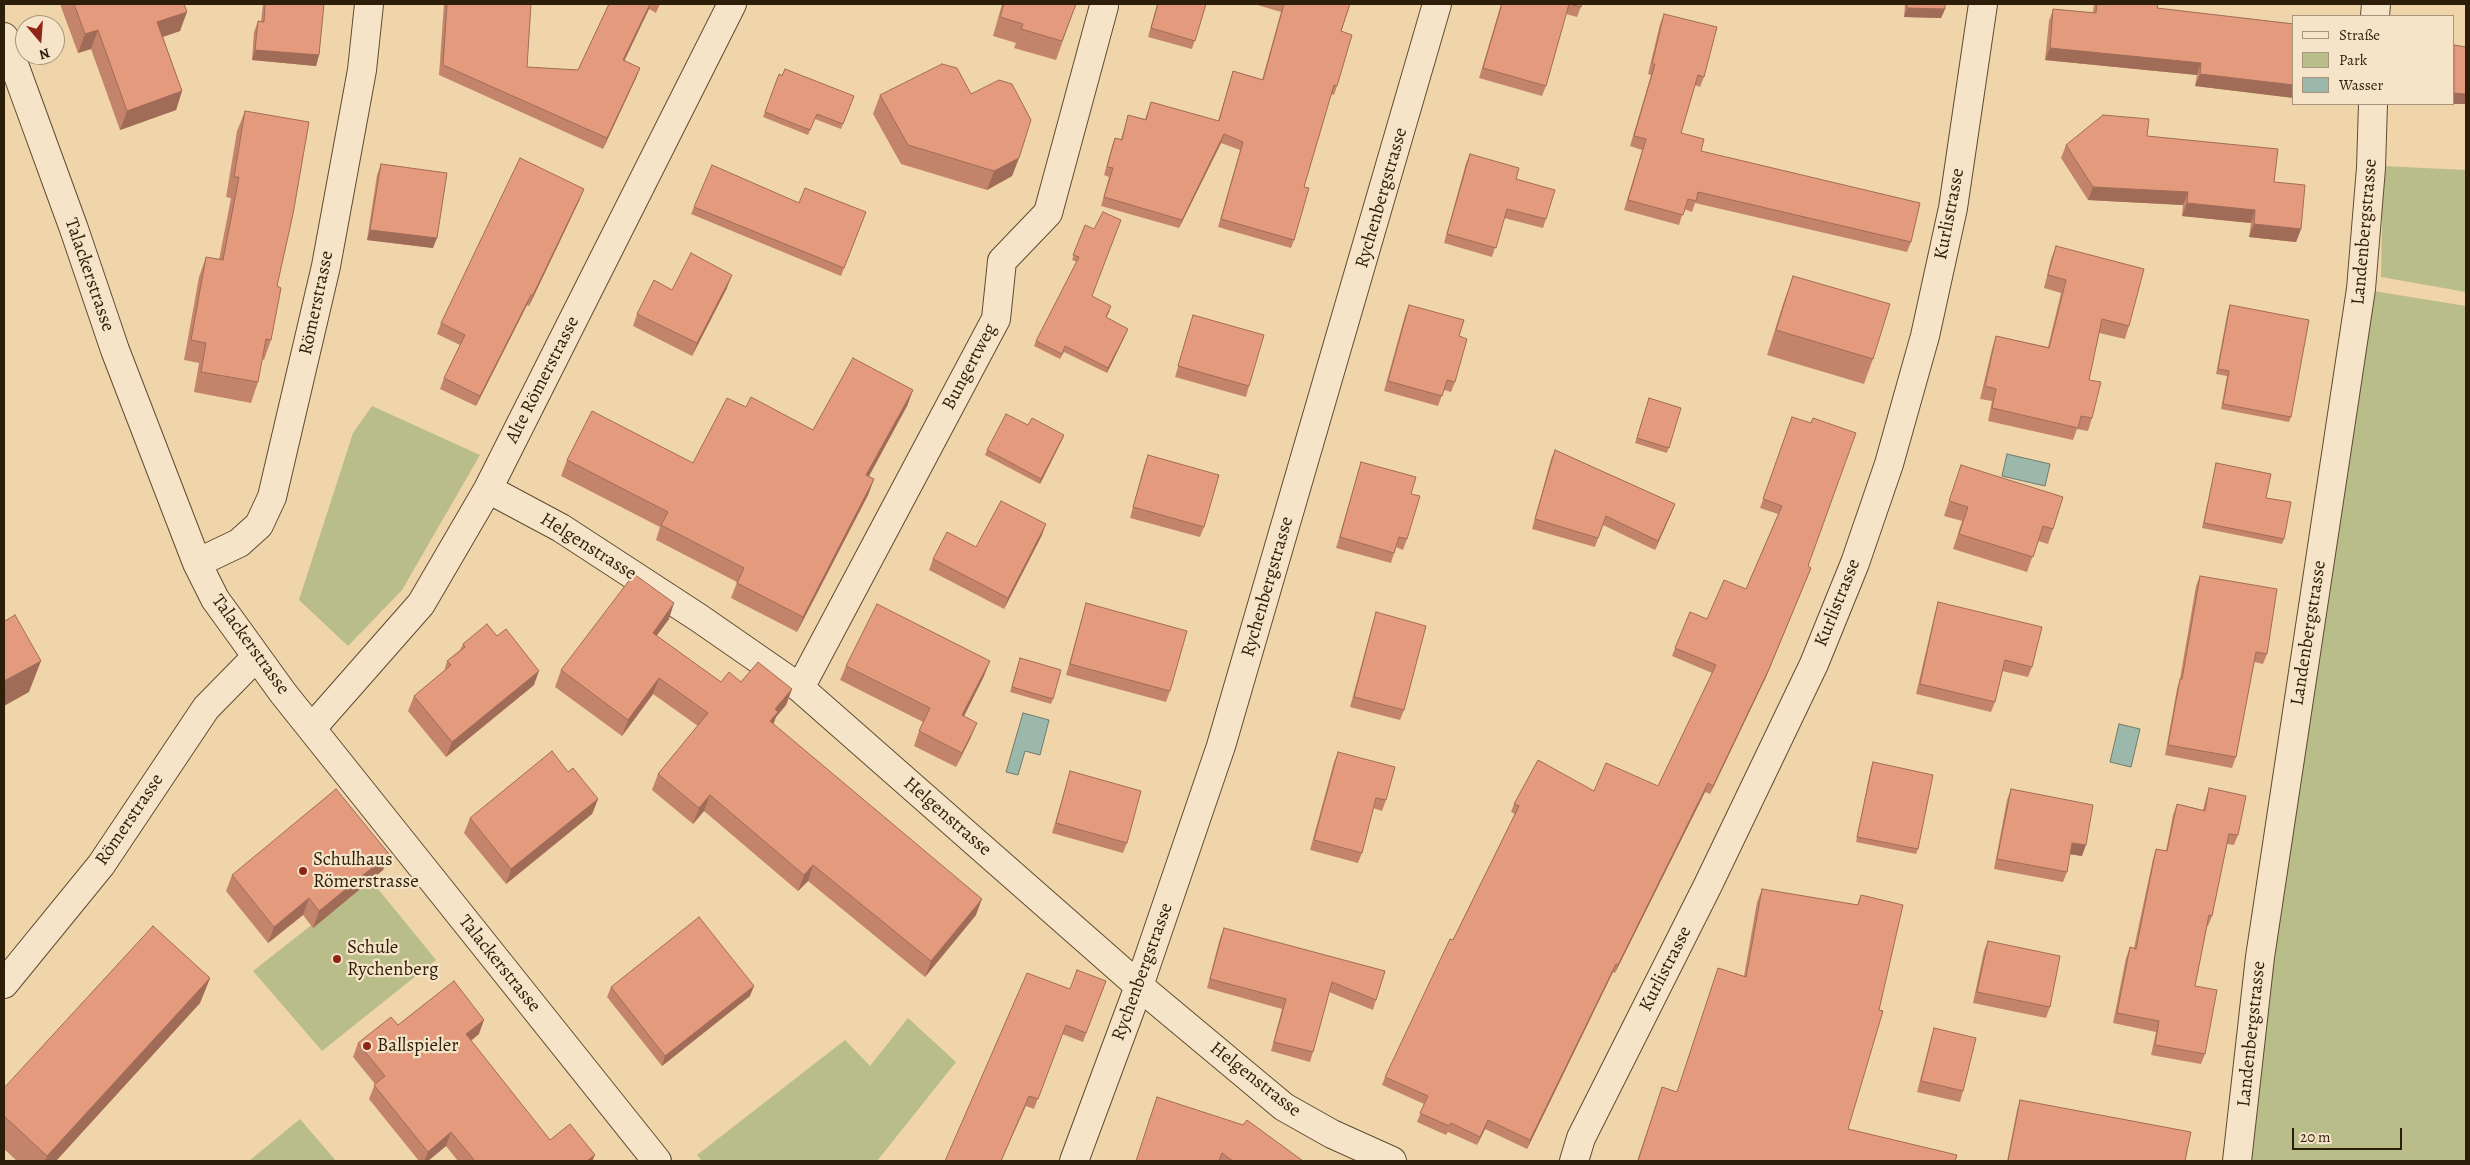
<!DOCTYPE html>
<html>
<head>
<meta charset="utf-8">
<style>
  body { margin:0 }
  #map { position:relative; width:2470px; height:1165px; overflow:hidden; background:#f1d5aa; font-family:Alegreya,serif }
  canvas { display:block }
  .frame { position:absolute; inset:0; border:5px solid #2d1e09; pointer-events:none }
  .legend { position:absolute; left:2292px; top:15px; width:162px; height:90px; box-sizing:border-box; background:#f6e4c8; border:1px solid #a6957c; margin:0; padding:6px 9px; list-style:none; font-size:15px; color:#2d1e09 }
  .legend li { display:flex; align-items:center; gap:10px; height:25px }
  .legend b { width:25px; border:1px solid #a6957c }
  .north { position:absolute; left:15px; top:15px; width:50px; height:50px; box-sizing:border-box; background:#f6e4c8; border:1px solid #a6957c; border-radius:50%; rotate:162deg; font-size:14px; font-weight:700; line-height:20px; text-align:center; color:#2d1e09 }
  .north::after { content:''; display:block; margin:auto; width:18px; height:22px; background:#8f2418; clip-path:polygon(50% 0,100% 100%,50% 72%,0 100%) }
  .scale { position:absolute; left:2292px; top:1128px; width:110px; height:22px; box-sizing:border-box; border:2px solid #2d1e09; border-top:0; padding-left:6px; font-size:15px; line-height:18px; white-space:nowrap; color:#2d1e09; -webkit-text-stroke:4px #f6e4c8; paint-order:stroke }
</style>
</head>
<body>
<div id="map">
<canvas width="2470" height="1165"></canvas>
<div class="frame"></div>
<ul class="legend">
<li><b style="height:6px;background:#f6e4c8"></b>Straße</li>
<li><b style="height:14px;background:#b8bd8a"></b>Park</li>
<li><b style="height:14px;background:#9bb8ab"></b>Wasser</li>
</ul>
<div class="north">N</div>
<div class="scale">20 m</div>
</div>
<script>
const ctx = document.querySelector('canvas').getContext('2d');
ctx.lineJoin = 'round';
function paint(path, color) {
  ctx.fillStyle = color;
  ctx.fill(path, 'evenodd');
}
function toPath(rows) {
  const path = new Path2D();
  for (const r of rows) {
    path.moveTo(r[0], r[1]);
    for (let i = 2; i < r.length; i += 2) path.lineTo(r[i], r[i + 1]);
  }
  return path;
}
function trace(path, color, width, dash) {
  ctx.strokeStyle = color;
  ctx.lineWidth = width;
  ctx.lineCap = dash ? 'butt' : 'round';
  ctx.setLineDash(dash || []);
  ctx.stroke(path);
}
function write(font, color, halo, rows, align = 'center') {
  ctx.font = font + ' Alegreya,serif';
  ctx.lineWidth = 4.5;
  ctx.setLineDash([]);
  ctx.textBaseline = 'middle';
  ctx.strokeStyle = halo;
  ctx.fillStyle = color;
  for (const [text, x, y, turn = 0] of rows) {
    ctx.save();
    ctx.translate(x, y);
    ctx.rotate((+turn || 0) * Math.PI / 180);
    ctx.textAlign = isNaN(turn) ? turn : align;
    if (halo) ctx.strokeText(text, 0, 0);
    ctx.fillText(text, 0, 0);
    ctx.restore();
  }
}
paint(toPath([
  [2383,166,2466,170,2466,292,2381,277],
  [2361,289,2466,306,2466,1161,2237,1161],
  [372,406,480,455,402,590,348,646,299,600,353,433],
  [370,879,436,960,322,1051,253,971],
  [908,1018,956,1062,877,1161,702,1161,697,1155,845,1040,870,1066],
  [300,1119,336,1161,249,1161]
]), '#b8bd8a');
const water = toPath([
  [2007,454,2050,464,2045,486,2002,476,2007,454],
  [1023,713,1049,720,1040,755,1025,751,1018,775,1006,772,1023,713],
  [2119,724,2140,729,2131,767,2110,762,2119,724]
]);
paint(water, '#9bb8ab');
trace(water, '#6f7a6a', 1);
const minor = toPath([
  [2375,16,2376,4],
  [4,37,74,229,115,350,197,563,215,599,283,693,657,1161],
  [488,489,561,528,699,618,800,688,1139,986,1284,1107,1332,1134,1392,1161],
  [197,563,239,543,259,525,272,497,326,266,362,70,369,4],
  [800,688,996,319,1002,261,1048,213,1104,6],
  [312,728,421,604,488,489,732,4],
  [4,984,101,865,206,708,256,657],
  [1074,1161,1139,986,1221,746,1437,4],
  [1574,1161,1581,1138,1708,885,1814,664,1855,563,1889,464,1925,336,1953,208,1983,4],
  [2237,1161,2260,957,2361,289,2371,168,2373,104]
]);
trace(minor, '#5e4c31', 30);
trace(minor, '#f6e4c8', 28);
paint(toPath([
  [60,4,184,4,180,31,163,37,182,91,176,110,120,130,91,49,78,53],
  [263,4,324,4,319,55,316,66,252,60,254,32,258,21,261,22],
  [444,4,522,4,527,67,578,70,609,4,660,4,656,13,649,9,624,60,640,68,636,78,603,149,439,75],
  [1002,4,1076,4,1056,60,1014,48,1016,43,993,36],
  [1157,4,1206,4,1192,49,1148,37],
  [1254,4,1350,4,1341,31,1337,86,1334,95,1331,94,1304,187,1294,240,1291,248,1218,227,1240,150,1221,143,1179,228,1101,206,1109,177,1104,175,1112,146,1115,138,1121,139,1128,115,1145,119,1151,102,1218,121,1233,71,1262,80,1281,12],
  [1501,4,1582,4,1577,17,1566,14,1546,86,1542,96,1479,78],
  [1905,4,1945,4,1945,9,1941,18,1904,17],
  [2094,4,2158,4,2157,8,2294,24,2294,98,2195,86,2197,75,2045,60,2049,21,2053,9,2093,13],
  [1664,14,1704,77,1700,87,1695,85,1681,133,1701,151,1911,242,1907,252,1695,203,1692,212,1684,209,1679,225,1624,210,1642,150,1630,146,1651,75,1648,74,1660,24],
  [779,74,854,96,841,129,815,119,808,135,763,117],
  [971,94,1019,158,1012,176,987,190,901,164,873,114,880,95],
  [245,111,277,286,271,340,264,360,262,359,258,382,251,403,194,392,199,363,184,360,199,277,206,257,219,260,231,198,226,197,237,131],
  [2147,136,2274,182,2301,229,2296,242,2249,237,2251,223,2182,216,2183,205,2088,200,2061,158,2066,145],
  [1470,154,1516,179,1546,219,1543,228,1504,218,1492,257,1444,243,1466,163],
  [381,164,433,248,367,240,377,175],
  [580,199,529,306,527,305,476,406,440,389,444,378,460,345,437,334,441,323],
  [799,203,866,212,841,276,691,214,694,207],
  [1085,225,1092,296,1110,311,1106,318,1128,329,1107,373,1064,352,1060,359,1034,346,1036,341,1077,262,1072,260],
  [2056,246,2129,326,2125,339,2099,333,2089,380,2092,418,2088,431,2077,429,2073,440,1988,421,1992,401,1980,399,1992,349,1996,336,2048,347,2061,293,2044,288,2051,259],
  [1793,276,1873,359,1864,384,1767,355,1784,301],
  [727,288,692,356,633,326,637,314,672,290],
  [1409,305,1459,336,1455,382,1451,392,1444,390,1438,406,1384,391,1405,315],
  [2230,305,2291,417,2289,422,2221,409,2227,376,2216,374,2228,310],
  [1193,315,1249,386,1246,397,1175,377],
  [913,390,907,406,868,477,874,479,868,495,797,632,731,598,737,582,656,540,660,527,561,476,567,460,693,463,746,407,813,430],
  [1649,398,1681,408,1667,453,1635,443],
  [1792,417,1808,566,1811,568,1766,677,1710,794,1705,792,1615,973,1613,972,1527,1149,1485,1129,1477,1145,1448,1132,1446,1135,1417,1122,1424,1104,1382,1085,1385,1077,1515,814,1511,812,1514,804,1594,791,1658,786,1712,673,1672,656,1675,648,1707,619,1746,589,1778,514,1760,508],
  [1028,425,1064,435,1062,440,1040,484,985,455,987,450],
  [1555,450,1675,504,1671,514,1655,550,1603,525,1595,547,1532,529,1551,459],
  [1148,455,1204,527,1200,537,1130,518,1144,466],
  [1361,462,1411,494,1407,539,1403,550,1396,547,1391,563,1336,548,1358,472],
  [2216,463,2266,498,2284,539,2282,544,2202,528,2215,468],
  [1961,465,2053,529,2048,544,2038,541,2027,572,1953,549,1962,521,1944,516],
  [1042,535,1004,609,929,570,933,559,976,547],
  [2200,576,2267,654,2263,664,2254,662,2236,757,2232,768,2165,755,2177,689,2180,679,2196,586],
  [1938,602,2032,667,2028,677,2002,671,1995,702,1991,712,1916,694,1935,613],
  [1086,603,1170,691,1166,702,1066,675,1083,614],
  [1376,612,1404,710,1400,720,1350,707,1373,622],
  [669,619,656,636,721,682,741,682,792,689,786,705,776,717,773,724,976,915,925,977,808,881,798,891,704,811,693,824,652,790,658,774,698,726,653,694,622,736,555,687,561,670],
  [463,644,534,685,446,757,408,711,414,696,444,672,447,661,460,650],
  [1020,658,1053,699,1051,704,1010,692],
  [846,666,984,676,964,716,971,737,956,767,914,746,919,731,923,722,840,680],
  [1338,752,1386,800,1382,811,1373,808,1362,853,1358,863,1310,850,1334,762],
  [1873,762,1918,849,1916,854,1856,842,1871,767],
  [1070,771,1127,843,1123,853,1052,833,1067,782],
  [568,772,598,799,592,814,506,884,464,833,470,818],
  [2209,788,2238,835,2234,845,2227,844,2212,916,2208,926,2207,926,2195,986,2205,1054,2201,1064,2151,1055,2156,1032,2113,1023,2126,958,2130,947,2134,948,2153,859,2156,849,2166,851,2173,815,2177,804,2203,810,2206,798],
  [2011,789,2082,856,2070,854,2067,872,2063,882,1994,869,2007,800],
  [389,854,383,870,313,928,303,915,268,943,226,891,232,875],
  [1762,889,1857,905,1861,895,1848,1129,1955,1161,1637,1161,1662,1087,1677,1092,1718,968,1744,976,1757,902],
  [1224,928,1376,1000,1373,1010,1329,992,1313,1052,1310,1062,1271,1051,1282,1009,1207,988,1220,938],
  [1988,941,2050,1007,2046,1018,1973,1003,1984,951],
  [210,978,200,1003,56,1161,17,1161,4,1149,4,1088],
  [1106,981,1083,1042,1062,1034,1034,1109,1026,1106,1001,1161,945,1161,1070,989],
  [611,987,750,996,662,1066,607,997],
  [398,1025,479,1034,471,1041,550,1140,595,1155,592,1161,458,1161,446,1146,428,1161,419,1161,369,1099,375,1084,353,1057,358,1043],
  [1934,1028,1963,1091,1960,1102,1917,1092,1931,1038],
  [1157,1097,1303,1161,1136,1161],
  [2020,1100,2185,1161,2007,1161,2017,1110]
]), '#c4846c');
paint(toPath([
  [650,4,649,9,620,70,623,60],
  [1907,8,1945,9,1941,18,1904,17],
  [187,12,180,31,150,41,157,22],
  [98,30,91,49,78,53,85,34],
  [2050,48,2201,63,2197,75,2045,60],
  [255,50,319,55,316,66,252,60],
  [640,68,636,78,603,149,607,138],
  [2200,74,2294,85,2294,98,2195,86],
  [182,91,176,110,120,130,127,111],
  [2454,93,2466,94,2466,104,2453,104,2454,104],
  [1224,134,1221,143,1179,228,1182,220],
  [1019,158,1012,176,987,190,994,171],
  [2093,187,2188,192,2183,205,2088,200],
  [584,189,580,199,529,306,533,295],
  [2187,203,2255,210,2251,223,2182,216],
  [2254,224,2301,229,2296,242,2249,237],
  [370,230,437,238,433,248,367,240],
  [732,275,727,288,692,356,697,343],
  [531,295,527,305,476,406,480,396],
  [1128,329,1126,334,1107,373,1108,368],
  [913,390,907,406,861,491,866,475],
  [1064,435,1062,440,1040,484,1041,479],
  [874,479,868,495,797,632,803,617],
  [1675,504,1671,514,1655,550,1658,541],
  [1046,524,1042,535,1004,609,1008,598],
  [1811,568,1766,677,1710,794,1713,786],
  [674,603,669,619,647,649,653,633],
  [41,661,29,692,4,706,4,681],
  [990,661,984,676,957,730,962,715],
  [539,671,534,685,446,757,452,742],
  [659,678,653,694,622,736,628,720],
  [792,689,786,705,776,717,772,728,770,721,775,709],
  [977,723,971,737,956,767,962,753],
  [1708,783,1705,792,1615,973,1618,965],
  [710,795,704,811,693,824,699,808],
  [598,799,592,814,506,884,511,869],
  [2072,843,2086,845,2082,856,2068,854],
  [389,854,383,870,313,928,319,911],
  [813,865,808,881,798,891,804,875],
  [309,898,303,915,268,943,274,927],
  [982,899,976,915,925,977,931,961],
  [1616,964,1613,972,1527,1149,1530,1140],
  [210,978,200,1003,56,1161,45,1161,47,1156],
  [754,986,750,996,662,1066,665,1056],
  [484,1020,479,1034,461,1048,466,1034],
  [1488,1120,1485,1129,1477,1145,1480,1137],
  [451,1132,446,1146,428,1161,424,1161,428,1152],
  [595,1155,592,1161,587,1161]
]), '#a06c58');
const building = toPath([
  [74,4,184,4,187,12,157,22,182,91,127,111,98,30,85,34,74,4],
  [265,4,324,4,319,55,255,50,258,21,264,22,265,4],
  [447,4,531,4,527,67,578,70,609,4,650,4,623,60,640,68,607,138,443,65,447,4],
  [1004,4,1076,4,1062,41,1021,29,1023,24,1000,17,1004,4],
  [1158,4,1206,4,1195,41,1151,28,1158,4],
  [1284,4,1350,4,1341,31,1352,35,1337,86,1334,85,1304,187,1309,188,1294,240,1221,219,1243,142,1224,134,1182,220,1104,197,1113,168,1107,167,1115,138,1122,140,1128,115,1146,120,1151,102,1219,121,1233,71,1263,80,1284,4],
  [1502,4,1569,4,1546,86,1483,68,1502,4],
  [1570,4,1582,4,1581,7,1570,4],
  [1907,4,1945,4,1945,9,1907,8,1907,4],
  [2097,4,2158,4,2157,8,2294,24,2294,85,2200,74,2201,63,2050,48,2053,9,2096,13,2097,4],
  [1664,14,1717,27,1704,77,1698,75,1681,133,1704,139,1701,151,1920,203,1911,242,1698,192,1696,201,1688,199,1683,215,1628,200,1646,139,1634,136,1655,64,1652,64,1664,14],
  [2454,45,2466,47,2466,94,2454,93,2454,45],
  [942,64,957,68,971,94,999,80,1012,84,1031,120,1019,158,994,171,908,145,880,95,942,64],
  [785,69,854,96,843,124,817,114,810,130,765,112,779,74,782,76,785,69],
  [245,111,309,122,293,214,277,286,281,288,271,340,266,339,258,382,201,372,206,343,191,340,206,257,223,260,239,177,234,177,245,111],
  [2103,115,2149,119,2147,136,2278,149,2274,182,2305,185,2301,229,2254,224,2255,210,2187,203,2188,192,2093,187,2066,145,2103,115],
  [1470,154,1519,168,1516,179,1555,190,1546,219,1507,209,1496,248,1447,234,1470,154],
  [520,158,584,189,533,295,531,295,480,396,444,378,465,335,441,323,520,158],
  [381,164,447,173,437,238,370,230,381,164],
  [712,165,799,203,805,188,866,212,844,268,694,207,712,165],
  [1103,212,1121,220,1092,296,1111,306,1106,317,1128,329,1108,368,1065,346,1062,354,1036,341,1079,257,1073,255,1085,225,1094,229,1103,212],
  [2056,246,2144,269,2129,326,2102,319,2089,380,2101,382,2092,418,2081,416,2078,428,1992,408,1996,389,1985,386,1996,336,2049,348,2066,280,2048,275,2056,246],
  [691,253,732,275,697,343,637,314,654,280,672,290,691,253],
  [1793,276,1890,304,1873,359,1776,330,1793,276],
  [1409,305,1464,320,1459,336,1467,339,1455,382,1447,380,1442,396,1388,381,1409,305],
  [2230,305,2309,320,2291,417,2223,404,2229,371,2218,369,2230,305],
  [1193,315,1264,335,1249,386,1178,366,1193,315],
  [853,358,913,390,866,475,874,479,803,617,737,583,744,568,661,525,668,512,567,460,592,411,693,463,727,398,746,407,751,397,813,430,853,358],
  [1649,398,1681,408,1669,448,1637,438,1649,398],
  [1006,414,1028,425,1032,418,1064,435,1041,479,987,450,1006,414],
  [1792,417,1811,423,1813,418,1856,433,1808,566,1811,568,1769,669,1713,786,1708,783,1618,965,1616,964,1530,1140,1488,1120,1480,1137,1451,1123,1449,1126,1420,1113,1428,1096,1385,1077,1450,939,1453,940,1519,806,1514,804,1538,760,1594,791,1606,763,1658,786,1716,665,1675,648,1690,612,1707,619,1724,580,1746,589,1782,506,1763,499,1792,417],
  [1555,450,1675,504,1658,541,1606,516,1598,538,1535,519,1555,450],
  [1148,455,1219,475,1204,527,1133,507,1148,455],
  [1361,462,1416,477,1411,494,1420,496,1407,539,1399,537,1394,553,1340,537,1361,462],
  [2216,463,2271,474,2266,498,2291,502,2284,539,2204,523,2216,463],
  [1961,465,2063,497,2053,529,2043,526,2033,557,1959,534,1968,507,1949,501,1961,465],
  [1001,501,1046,524,1008,598,933,559,947,532,976,547,1001,501],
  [634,574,674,603,653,633,721,682,729,672,741,682,758,662,792,689,775,709,778,712,770,721,982,899,931,961,813,865,804,875,710,795,699,808,658,774,708,713,659,678,628,720,561,670,634,574],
  [2200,576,2277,589,2267,654,2256,652,2236,757,2168,745,2180,679,2182,679,2200,576],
  [1938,602,2042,627,2032,667,2005,660,1995,702,1920,684,1938,602],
  [1086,603,1187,631,1170,691,1070,664,1086,603],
  [877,604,990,661,962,715,977,723,962,753,919,731,930,708,846,666,877,604],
  [1376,612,1426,626,1404,710,1354,697,1376,612],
  [15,615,41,661,4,681,4,619,5,621,15,615],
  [487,624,497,636,506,629,539,671,452,742,414,696,451,665,447,661,465,647,463,644,487,624],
  [1020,658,1061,670,1053,699,1012,687,1020,658],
  [552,751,568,772,573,768,598,799,511,869,470,818,552,751],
  [1338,752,1395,767,1386,800,1376,798,1362,853,1314,840,1338,752],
  [1873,762,1933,775,1918,849,1857,837,1873,762],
  [1070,771,1141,791,1127,843,1056,823,1070,771],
  [2209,788,2246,796,2238,835,2229,834,2212,916,2209,915,2195,986,2217,990,2205,1054,2155,1045,2159,1021,2117,1013,2130,947,2136,949,2156,849,2167,851,2177,804,2205,811,2209,788],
  [336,789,389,854,319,911,309,898,274,927,232,875,336,789],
  [2011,789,2093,805,2086,845,2072,843,2067,872,1997,859,2011,789],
  [1762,889,1858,905,1861,895,1903,905,1879,1010,1883,1011,1848,1129,1957,1155,1955,1161,1638,1161,1662,1087,1677,1092,1718,968,1746,977,1762,889],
  [699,917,754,986,665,1056,611,987,699,917],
  [153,926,210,978,47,1156,4,1116,4,1088,153,926],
  [1224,928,1385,971,1376,1000,1332,982,1313,1052,1274,1042,1286,999,1210,979,1224,928],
  [1988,941,2060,956,2050,1007,1977,992,1988,941],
  [1077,970,1106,981,1086,1033,1066,1025,1038,1099,1029,1096,1001,1161,945,1161,1027,973,1070,989,1077,970],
  [454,981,484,1020,466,1034,550,1140,570,1124,595,1155,587,1161,475,1161,451,1132,428,1152,374,1085,385,1076,358,1043,391,1017,398,1025,454,981],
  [1934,1028,1976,1038,1963,1091,1921,1081,1934,1028],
  [1157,1097,1243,1125,1247,1120,1303,1161,1233,1161,1222,1153,1219,1161,1136,1161,1157,1097],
  [2020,1100,2191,1132,2185,1161,2008,1161,2020,1100]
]);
paint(building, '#e49a7d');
trace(building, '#a06c58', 1);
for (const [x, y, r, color] of [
  [303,871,5,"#8f2418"],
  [337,959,5,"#8f2418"],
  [367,1046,5,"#8f2418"]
]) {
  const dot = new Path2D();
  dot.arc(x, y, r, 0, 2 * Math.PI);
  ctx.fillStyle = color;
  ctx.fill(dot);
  trace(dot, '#f6e4c8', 2);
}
write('19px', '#2d1e09', '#f6e4c8', [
  ["Rychenbergstrasse",1382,198,-74],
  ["Kurlistrasse",1950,214,-79],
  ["Landenbergstrasse",2365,232,-85],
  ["Talackerstrasse",89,275,71],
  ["Römerstrasse",317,303,-78],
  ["Bungertweg",970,367,-62],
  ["Alte Römerstrasse",543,380,-63],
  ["Helgenstrasse",588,547,32],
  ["Rychenbergstrasse",1268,587,-74],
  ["Kurlistrasse",1838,603,-68],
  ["Landenbergstrasse",2309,633,-81],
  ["Talackerstrasse",250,645,54],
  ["Helgenstrasse",947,817,41],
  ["Römerstrasse",130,820,-56],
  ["Talackerstrasse",499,964,51],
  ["Kurlistrasse",1666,969,-63],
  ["Rychenbergstrasse",1143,972,-70],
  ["Landenbergstrasse",2252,1034,-84],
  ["Helgenstrasse",1255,1080,38]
]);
write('19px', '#2d1e09', '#f6e4c8', [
  ["Schulhaus",313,860],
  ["Römerstrasse",313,882],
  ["Schule",347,948],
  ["Rychenberg",347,970],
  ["Ballspieler",377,1046]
], 'left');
</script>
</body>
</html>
